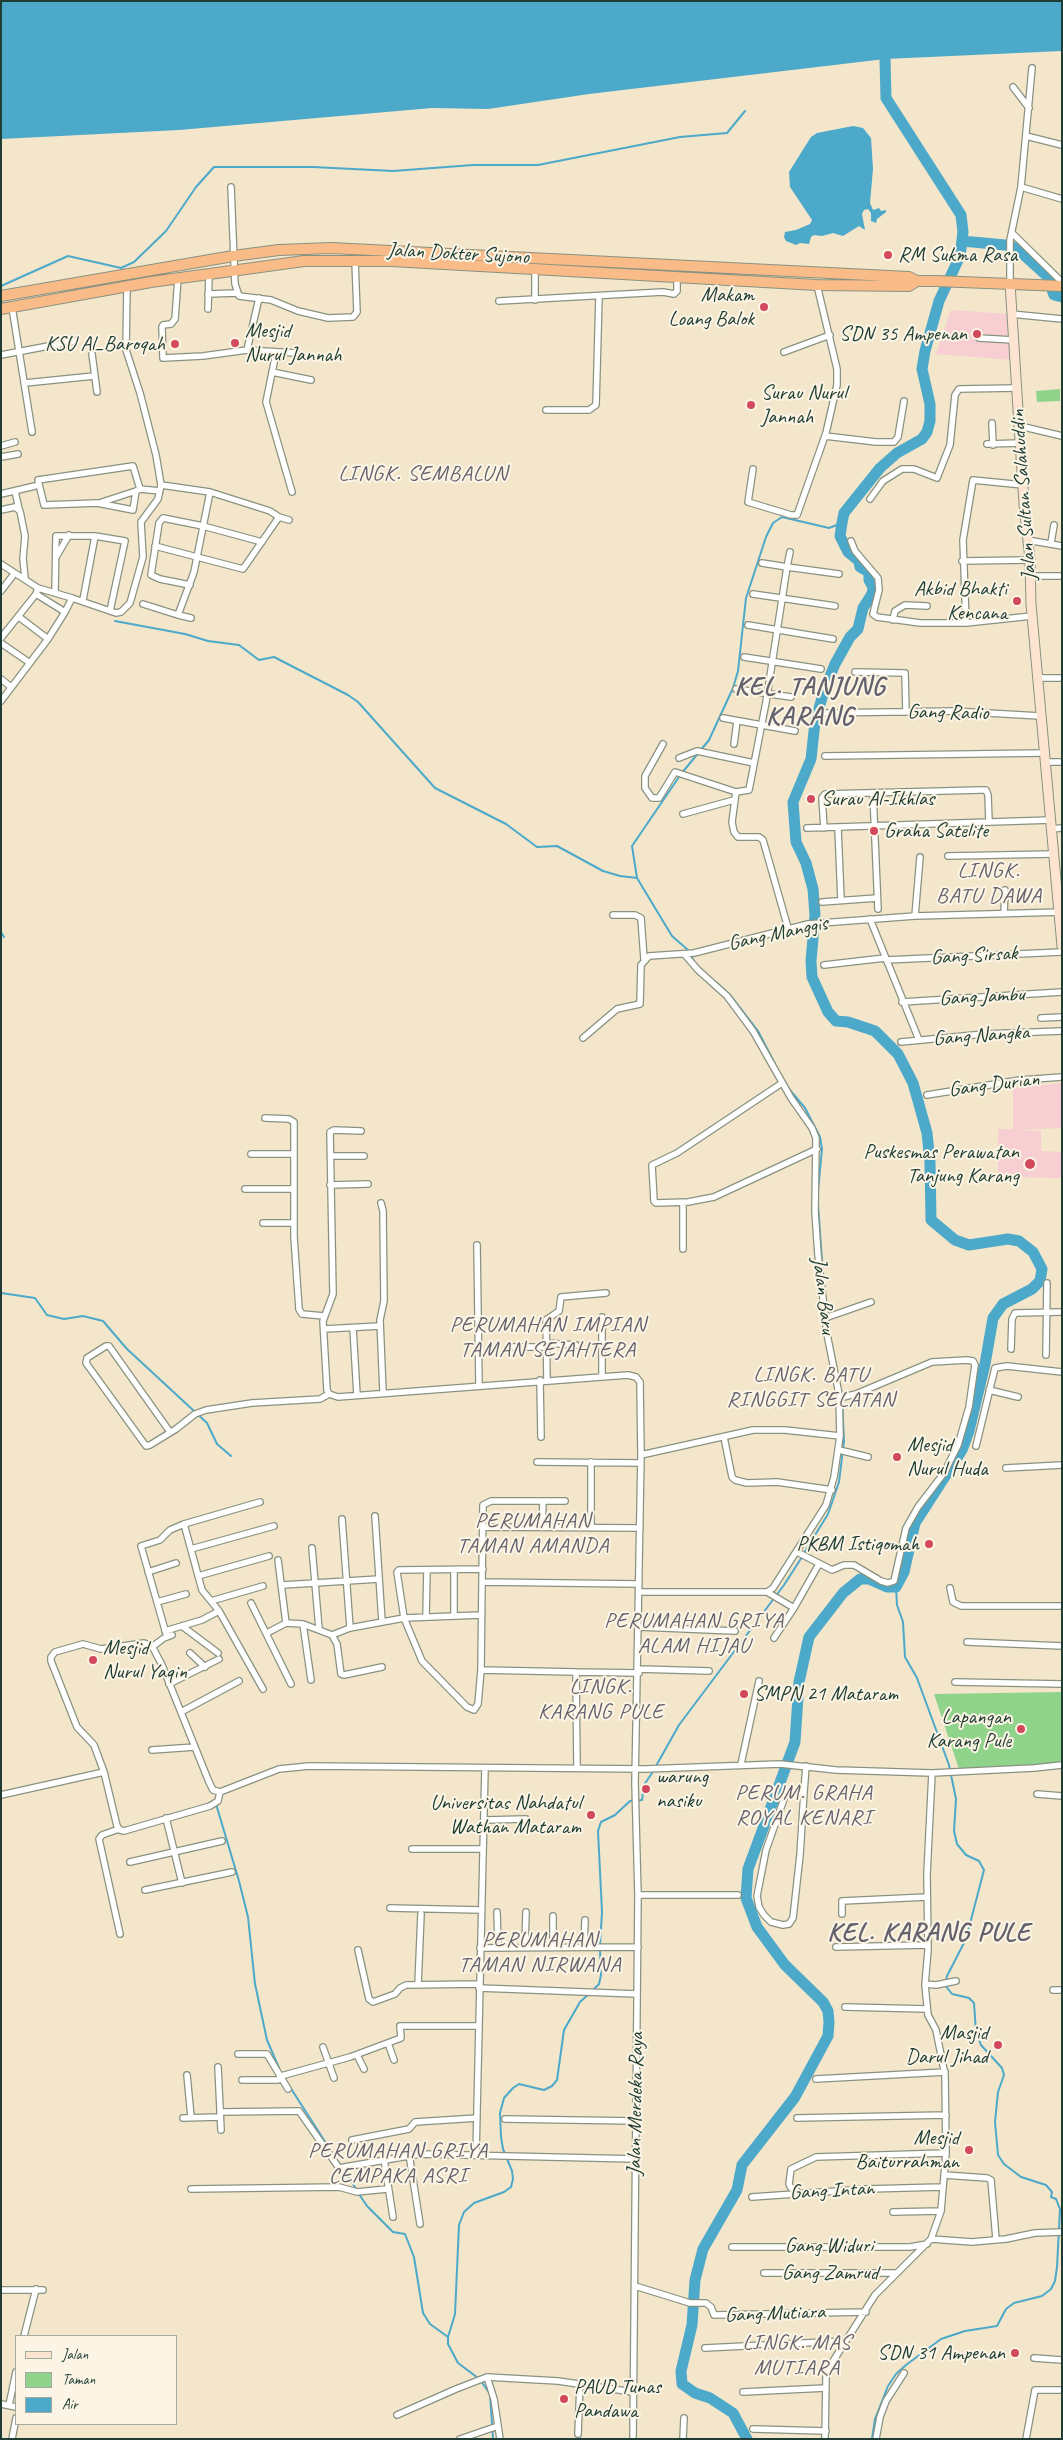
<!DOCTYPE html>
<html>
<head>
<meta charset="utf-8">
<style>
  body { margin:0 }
  #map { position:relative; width:1063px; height:2440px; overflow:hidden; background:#f3e6cb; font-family:Caveat,sans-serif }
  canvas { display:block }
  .frame { position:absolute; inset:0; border:2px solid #1f3d34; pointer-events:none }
  .legend { position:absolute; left:15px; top:2335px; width:162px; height:90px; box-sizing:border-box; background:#fcf5e5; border:1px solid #a4ab9e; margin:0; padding:6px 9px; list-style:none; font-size:15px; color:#1f3d34 }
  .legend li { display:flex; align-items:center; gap:10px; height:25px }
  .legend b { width:25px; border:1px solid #a4ab9e }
</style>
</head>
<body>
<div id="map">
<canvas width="1063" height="2440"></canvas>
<div class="frame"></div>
<ul class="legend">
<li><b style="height:6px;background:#fde4d0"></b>Jalan</li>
<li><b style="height:14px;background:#90d38b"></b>Taman</li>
<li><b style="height:14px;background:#4ca9ca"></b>Air</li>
</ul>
</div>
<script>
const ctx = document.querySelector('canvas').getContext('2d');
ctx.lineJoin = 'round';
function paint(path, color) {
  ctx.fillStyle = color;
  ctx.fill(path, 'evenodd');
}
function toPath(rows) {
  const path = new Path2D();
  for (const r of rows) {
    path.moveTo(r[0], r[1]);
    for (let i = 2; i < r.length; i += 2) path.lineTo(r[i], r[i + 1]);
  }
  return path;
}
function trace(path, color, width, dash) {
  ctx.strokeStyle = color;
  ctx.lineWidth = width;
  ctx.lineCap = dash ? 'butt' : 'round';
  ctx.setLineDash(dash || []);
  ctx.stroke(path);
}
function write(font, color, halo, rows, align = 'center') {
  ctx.font = font + ' Caveat,sans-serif';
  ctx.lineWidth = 4;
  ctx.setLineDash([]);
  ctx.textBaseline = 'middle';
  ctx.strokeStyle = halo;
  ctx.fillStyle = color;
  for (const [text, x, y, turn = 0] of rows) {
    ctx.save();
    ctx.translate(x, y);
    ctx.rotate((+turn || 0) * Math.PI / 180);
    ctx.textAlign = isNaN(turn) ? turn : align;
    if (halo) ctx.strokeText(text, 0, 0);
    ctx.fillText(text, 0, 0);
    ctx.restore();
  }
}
paint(toPath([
  [951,310,1009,314,1011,360,936,354],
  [1062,1083,1062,1128,1018,1130,1041,1131,1041,1151,1062,1152,1062,1178,998,1177,998,1129,1013,1129,1013,1088]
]), '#f7cfd3');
paint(toPath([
  [1060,389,1060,401,1037,402,1036,391],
  [1062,1692,1062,1764,959,1769,934,1694]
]), '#90d38b');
paint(toPath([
  [1,1,1062,1,1062,51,885,59,589,94,488,109,432,108,179,130,1,139],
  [853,126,863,128,871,138,873,169,870,203,873,210,879,208,881,211,886,210,886,212,877,219,876,223,871,221,871,213,868,209,864,210,862,214,865,230,859,226,843,236,833,233,822,236,814,235,811,237,809,244,800,243,796,245,786,241,784,237,785,232,796,230,810,224,812,220,790,187,789,172,811,137,817,133]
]), '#4ca9ca');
trace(toPath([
  [1,286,68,256,121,268,134,262,166,231,196,187,214,167,313,167,393,171,473,165,538,165,680,137,727,133,745,111],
  [115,621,185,634,208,641,239,645,259,660,274,657,348,695,358,702,435,788,506,824,537,847,557,846,603,871,620,876,637,878,672,936,688,950,694,961],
  [637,878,632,846,681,774,709,740,733,688,738,671,746,598,766,537,773,523,782,517,829,528,842,523],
  [1,932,4,937],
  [717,983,731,996,758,1031,775,1064],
  [789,1089,805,1108,820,1137,822,1149,818,1191],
  [818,1204,822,1261],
  [824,1288,830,1336],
  [1,1293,35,1298,47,1315,64,1319,83,1316,103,1321,127,1349,207,1423,217,1444,231,1456],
  [834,1355,840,1387],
  [804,1553,828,1514,839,1482,844,1441,842,1399],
  [656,1766,679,1725,784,1585,802,1557],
  [216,1804,239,1881,248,1917,255,1984,267,2040,279,2068],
  [600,1945,602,1912,598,1831,601,1822,615,1815,630,1801,642,1800,644,1785,654,1770],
  [593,1990,599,1984,601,1975,600,1950],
  [290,2087,340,2165],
  [343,2169,357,2190],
  [359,2194,367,2206,393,2232,405,2234,414,2257,423,2313,430,2324,448,2337],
  [478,2378,458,2363,448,2344,448,2337,455,2314,459,2225,464,2212,474,2203,504,2192,511,2187,513,2179,512,2171,503,2149,501,2137,500,2113,504,2098,513,2088,519,2084,544,2090,552,2086,557,2080,564,2030,580,2002,590,1993],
  [481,2381,490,2394,493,2439],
  [872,2439,875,2419,888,2386,896,2374,906,2365,941,2339,965,2331,997,2326,1006,2309,1014,2303,1042,2296,1051,2289,1055,2281,1057,2267,1060,2209,1056,2199,1051,2197,1052,2192,1046,2185,1021,2177,1004,2164,998,2155,995,2122,998,2092,1004,2075,1002,2068,981,2045,976,2032,974,2003,969,1998,952,1994,945,1985,947,1976,966,1939,984,1870,979,1861,966,1855,957,1844,954,1831,956,1799,949,1765,917,1678,905,1657,903,1622,897,1605,896,1587]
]), '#4ca9ca', 2);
trace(toPath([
  [962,241,1005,245,1016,248,1047,276,1054,295,1062,297],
  [747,2439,733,2413,710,2398,695,2393,682,2384,681,2371,692,2325,695,2280,703,2249,737,2190,742,2165,795,2097,828,2036,829,2022,828,2011,823,2002,785,1965,757,1927,746,1898,748,1869,795,1742,799,1682,809,1637,843,1593,860,1579,869,1579,887,1587,896,1587,904,1572,915,1523,962,1450,969,1431,985,1364,993,1318,1003,1304,1032,1289,1040,1281,1042,1269,1033,1252,1019,1241,1008,1239,969,1245,955,1240,931,1220,930,1162,927,1133,913,1083,898,1054,875,1031,848,1022,836,1021,828,1012,812,977,811,961,815,915,813,889,806,863,796,842,793,802,811,759,815,722,824,691,835,664,850,637,858,629,863,608,872,594,873,587,869,580,869,572,860,567,859,561,848,552,840,536,842,523,844,513,880,468,897,453,922,439,927,432,930,421,930,404,922,369,925,351,939,301,960,256,963,232,961,215,886,98,885,59]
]), '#4ca9ca', 11);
const minor = toPath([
  [1013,87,1029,108],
  [1026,136,1062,145],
  [231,187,235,284,239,296,271,300,298,311,328,318,353,317,357,312,355,261],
  [1021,187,1062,199],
  [1012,233,1062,282],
  [178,278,175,319,171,324,163,325,162,327,163,358,203,356,247,350,296,353],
  [1010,283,1010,240,1021,187,1032,68],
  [208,294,236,293],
  [535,300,535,269],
  [499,301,663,292,674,294,677,291,677,278],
  [12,307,32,432],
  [208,309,209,274],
  [1011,314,1062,319],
  [979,338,1013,340],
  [247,350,259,298],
  [784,352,830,335],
  [276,353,266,402,292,492],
  [92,354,97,392],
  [1,355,75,341],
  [272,372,311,380],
  [25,383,94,376],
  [546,410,589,410,596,405,599,296],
  [992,423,993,445],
  [1020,426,1062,436],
  [825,436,876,442,894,442,898,437,904,401],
  [987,444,1020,443],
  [1,446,15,442],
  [1,457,18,454],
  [753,469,748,502,791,515,797,515,826,433,837,385,837,369,817,285],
  [140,489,133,466,38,480,44,505,97,503,133,510,136,491,140,489,160,491],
  [15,491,19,509],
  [1,494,35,486],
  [870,499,883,481,902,469,914,469,937,478,950,445,955,395,959,389,1017,388],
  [99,503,136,491],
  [1,510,15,507,20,511,25,536,23,559,25,578],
  [279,517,289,520],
  [1027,540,1062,546],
  [851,541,855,551,878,578,879,590,873,614,877,617,920,623,966,623,1032,616],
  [1051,543,1054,525],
  [155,546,197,557,210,492],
  [56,557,69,535],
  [962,561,1030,560],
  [762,563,787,567,790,552],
  [1,564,38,588],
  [1030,576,1062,576],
  [190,585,160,579,151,575,159,523,163,518,203,526,262,542],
  [1,591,14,574],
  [55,592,56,536,95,536,125,541,110,611,72,598],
  [753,594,835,606],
  [83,600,95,536],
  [143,604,178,615,194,572,197,557,243,569,279,517,270,511,210,492,161,485],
  [110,611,116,613,121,612,130,603,143,557,141,522,158,499,161,485,156,455,140,393,126,350,127,286],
  [178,615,191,618],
  [19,617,48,639],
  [893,620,895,611,905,605,927,606],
  [966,623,963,540,973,480,1023,485],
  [748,625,833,639],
  [1,638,36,594,38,588,72,598,65,612],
  [1,643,30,663],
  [744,657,821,669],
  [855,672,905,673,906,712],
  [1037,678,1062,678],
  [1,679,11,687],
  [736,689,791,697],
  [1,701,48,639,65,612,36,594],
  [826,713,953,711,1040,716],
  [723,718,795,731],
  [663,744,645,776,645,788,652,798,659,798,675,772,736,792,749,790,766,702,787,567,839,574],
  [734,744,737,721],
  [825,756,1043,753],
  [679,758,697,751,754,763],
  [1044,762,1062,762],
  [736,792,732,822,734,832,738,837,759,837,763,840,788,928],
  [873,793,878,909],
  [683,814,734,800],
  [807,828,1051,820],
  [824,828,822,798,825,794,982,790,986,790,988,795,989,822],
  [838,828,841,900],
  [1051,829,1062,828],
  [948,856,1054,854],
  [822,902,877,898],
  [1004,914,1005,890],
  [613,915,635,915,641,918,644,959],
  [915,916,920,857],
  [870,919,919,1040],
  [886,960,1062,952],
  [824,965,885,958],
  [902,1002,1062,992],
  [1041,1018,1062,1017],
  [583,1038,617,1009,640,1004,641,965,649,956,694,953,808,924,915,916,1062,912],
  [901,1042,984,1034,1062,1031],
  [782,1083,677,1153,652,1165,654,1201,656,1203,688,1202,714,1197,817,1149],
  [927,1095,1020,1080,1062,1077],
  [265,1118,289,1119,294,1122,294,1237,299,1309,302,1314,324,1316],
  [361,1131,334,1130,330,1132,333,1294,323,1321,327,1390,329,1394,338,1397,628,1375,636,1377,640,1382,641,1455,635,1783,638,1895,633,2439],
  [251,1154,294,1154],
  [331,1156,364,1156],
  [330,1185,368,1184],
  [245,1189,293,1189],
  [381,1203,383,1211,384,1301,380,1320,383,1392],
  [263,1223,294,1223],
  [477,1245,479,1385],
  [683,1249,683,1202],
  [825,1318,871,1302],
  [353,1328,357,1395],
  [324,1329,380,1326],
  [545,1343,576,1345],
  [513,1347,545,1347],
  [1011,1349,1012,1319,1015,1313,1062,1312],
  [1046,1355,1047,1283],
  [602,1377,602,1317],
  [540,1380,541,1437],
  [547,1380,546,1320,559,1311,561,1297,606,1293],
  [989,1390,1018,1397],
  [170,1432,109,1346,106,1346,87,1358,86,1363,146,1446,150,1445,176,1429,195,1414,206,1410,252,1403,320,1399,329,1394],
  [724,1437,732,1477,735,1480,747,1483,777,1482,832,1490],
  [976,1446,995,1368,1007,1366,1062,1372],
  [839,1450,868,1457],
  [641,1455,753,1430,785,1430,840,1436],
  [537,1462,641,1463],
  [1006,1468,1062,1465],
  [543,1501,565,1501],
  [375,1516,382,1622],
  [342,1519,350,1628],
  [184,1524,202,1590,219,1611,263,1689],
  [483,1527,640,1528],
  [591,1528,591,1462],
  [312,1548,319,1629],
  [191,1549,274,1526],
  [797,1552,832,1570,844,1565,854,1565,881,1581,888,1583,894,1581,906,1528,918,1507,944,1473,958,1445,969,1407,975,1365,973,1361,967,1360,932,1362,856,1394,839,1398],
  [278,1560,286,1623],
  [483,1569,399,1570,397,1572,404,1618,422,1661,467,1707,474,1710,478,1704,481,1670,482,1582,639,1584],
  [454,1570,454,1616],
  [148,1572,176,1563],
  [198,1576,269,1556],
  [482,1582,483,1505,491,1501,543,1501,542,1527],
  [283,1585,379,1579],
  [950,1588,953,1602,961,1606,1062,1606],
  [639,1592,767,1592,773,1588,826,1505,834,1477,840,1436,839,1394,827,1334,818,1255,815,1212,816,1138,812,1128,791,1098,753,1031,727,996,698,970,685,955],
  [767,1592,794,1608,819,1564],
  [211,1601,263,1586],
  [157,1602,186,1594],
  [251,1603,291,1684],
  [426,1616,427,1570],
  [303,1624,311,1680],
  [182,1626,218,1653],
  [639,1627,735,1631],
  [165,1631,202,1620,219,1611],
  [267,1633,286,1623,303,1624,332,1635,337,1644,341,1674,344,1675,382,1667],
  [332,1635,350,1628,404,1618,481,1615],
  [167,1637,141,1546,160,1540,170,1530,184,1524,260,1502],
  [774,1638,794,1608],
  [967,1642,1062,1646],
  [152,1647,164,1638,172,1635],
  [190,1653,205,1667],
  [638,1669,709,1671],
  [481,1670,576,1672,577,1768],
  [576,1672,639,1673],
  [955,1682,1062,1684],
  [169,1684,219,1659],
  [181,1712,239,1681],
  [152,1750,195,1747],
  [741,1764,759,1681],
  [104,1772,94,1745,77,1727,51,1661,51,1657,55,1652,83,1644,101,1649,144,1643,152,1646,162,1665,209,1782,213,1790,220,1792,279,1769,309,1766,645,1769,780,1764,836,1770,932,1773,1034,1768,1062,1765],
  [804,1792,790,1792,785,1796,766,1850,757,1896,759,1907,764,1915,771,1922,783,1925,789,1924,793,1918,800,1855,804,1792,806,1766],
  [1037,1794,1062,1796],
  [1,1795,104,1772,117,1826,120,1830,124,1831,210,1806,218,1801,220,1792],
  [166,1818,182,1883],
  [485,1820,526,1819],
  [119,1829,102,1835,99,1839,120,1934],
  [412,1849,483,1849],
  [130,1862,222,1841],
  [145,1890,232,1872],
  [638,1895,738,1895],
  [390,1908,481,1910],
  [497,1912,498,1947],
  [842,1914,842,1901,927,1897],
  [553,1916,553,1946],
  [525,1946,526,1912],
  [584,1946,585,1920],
  [836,1947,927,1945],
  [480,1948,638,1947],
  [358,1950,369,1999,373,2002,395,1994,400,1988,406,1985,479,1984],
  [925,1984,936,1985,956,1981],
  [418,1985,421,1914],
  [479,1988,637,1994],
  [1053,1990,1062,1990],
  [845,2007,927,2009],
  [388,2043,394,2060],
  [323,2047,334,2078],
  [238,2054,267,2054,288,2089],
  [357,2055,364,2069],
  [218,2067,221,2130],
  [187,2075,191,2117],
  [816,2079,945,2072],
  [242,2080,278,2080,281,2076,350,2057,401,2038,400,2026,478,2026],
  [220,2112,299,2111,339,2168,420,2154,636,2159],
  [183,2118,220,2117],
  [797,2118,946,2115],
  [505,2119,636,2121],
  [352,2140,409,2129,415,2122,477,2118],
  [409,2154,420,2224],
  [476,2154,485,1768],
  [384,2159,393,2217],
  [944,2175,987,2178,991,2180,996,2239],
  [191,2189,339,2187,357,2192,387,2189],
  [797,2191,791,2188,789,2184,791,2169,816,2157,946,2153],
  [752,2197,866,2189,943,2187],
  [893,2212,941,2211],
  [931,2239,972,2242,1006,2239,1035,2233,1062,2232],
  [732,2247,910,2247,927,2244],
  [764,2273,896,2273],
  [635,2286,690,2303,706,2303,711,2307,714,2315,866,2312],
  [1,2290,43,2290],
  [24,2336,36,2289],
  [705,2348,845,2341],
  [1034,2358,1062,2360],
  [487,2377,494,2399,500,2439],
  [743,2392,826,2388],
  [1,2404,16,2407],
  [9,2405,16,2372],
  [397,2415,456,2389,487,2377,558,2381,633,2392],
  [753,2429,826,2431],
  [578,2434,580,2384],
  [12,2439,16,2418],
  [460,2439,498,2426],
  [683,2439,684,2418],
  [825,2439,826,2377,830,2366,875,2295,931,2239,941,2211,946,2153,945,2075,936,2030,928,2015,925,1985,928,1950,927,1874,932,1773],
  [876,2439,880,2417,886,2401,904,2373],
  [1026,2439,1035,2390,1062,2390]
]);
const secondary = toPath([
  [1010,283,1024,504,1030,560,1031,604,1062,946]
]);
const trunk = toPath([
  [1,296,233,256,279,250,331,248,909,277,917,281],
  [1,309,151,282,304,261,391,261,817,285,909,286,917,281,936,281,1062,286]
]);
trace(minor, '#899280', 8);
trace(secondary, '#899280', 11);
trace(trunk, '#899280', 12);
trace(minor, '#fff', 5.5);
trace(secondary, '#fde4d0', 9);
trace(trunk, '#f9bc89', 10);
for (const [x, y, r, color] of [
  [888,255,5,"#d1495b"],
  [764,307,5,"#d1495b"],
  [977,334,5,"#d1495b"],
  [235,343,5,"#d1495b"],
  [175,344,5,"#d1495b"],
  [751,405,5,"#d1495b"],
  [1017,601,5,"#d1495b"],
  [811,799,5,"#d1495b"],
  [874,831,5,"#d1495b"],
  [1030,1164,6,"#d1495b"],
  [897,1457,5,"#d1495b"],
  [929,1544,5,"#d1495b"],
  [93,1660,5,"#d1495b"],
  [744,1694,5,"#d1495b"],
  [1021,1729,5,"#d1495b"],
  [646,1789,5,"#d1495b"],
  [591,1815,5,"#d1495b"],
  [998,2045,5,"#d1495b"],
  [969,2150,5,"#d1495b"],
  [1015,2353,5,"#d1495b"],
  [564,2399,5,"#d1495b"]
]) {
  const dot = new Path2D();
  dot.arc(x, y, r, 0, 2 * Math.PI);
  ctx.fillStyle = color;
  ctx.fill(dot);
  trace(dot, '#fcf5e5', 2);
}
write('21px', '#1f3d34', '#fcf5e5', [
  ["Jalan Dokter Sujono",458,254,3],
  ["Jalan Sultan Salahuddin",1024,495,-94],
  ["Gang Radio",948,713,1],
  ["Gang Manggis",778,934,-12],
  ["Gang Sirsak",974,956,-3],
  ["Gang Jambu",982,997,-3],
  ["Gang Nangka",981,1036,-4],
  ["Gang Durian",994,1085,-7],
  ["Jalan Baru",823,1296,83],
  ["Jalan Merdeka Raya",636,2104,-89],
  ["Gang Intan",832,2191,-3],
  ["Gang Widuri",829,2246],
  ["Gang Zamrud",830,2273],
  ["Gang Mutiara",775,2314,-2]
]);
write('21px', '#1f3d34', '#fcf5e5', [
  ["RM Sukma Rasa",898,255,"left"],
  ["Makam",754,295],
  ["Loang Balok",754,319],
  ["Mesjid",245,331,"left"],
  ["Nurul Jannah",245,355,"left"],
  ["SDN 35 Ampenan",967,334],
  ["KSU Al_Baroqah",165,344],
  ["Surau Nurul",761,393,"left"],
  ["Jannah",761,417,"left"],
  ["Akbid Bhakti",1007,589],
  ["Kencana",1007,613],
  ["Surau Al-Ikhlas",821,799,"left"],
  ["Graha Satelite",884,831,"left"],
  ["Puskesmas Perawatan",1019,1152],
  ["Tanjung Karang",1019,1176],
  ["Mesjid",907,1445,"left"],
  ["Nurul Huda",907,1469,"left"],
  ["PKBM Istiqomah",919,1544],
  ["Mesjid",103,1648,"left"],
  ["Nurul Yaqin",103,1672,"left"],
  ["SMPN 21 Mataram",754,1694,"left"],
  ["Lapangan",1011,1717],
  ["Karang Pule",1011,1741],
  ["warung",656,1777,"left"],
  ["nasiku",656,1801,"left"],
  ["Universitas Nahdatul",581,1803],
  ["Wathan Mataram",581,1827],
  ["Masjid",988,2033],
  ["Darul Jihad",988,2057],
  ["Mesjid",959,2138],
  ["Baiturrahman",959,2162],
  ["SDN 31 Ampenan",1005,2353],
  ["PAUD Tunas",574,2387,"left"],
  ["Pandawa",574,2411,"left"]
], 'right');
ctx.letterSpacing = '1px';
write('22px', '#64626d', '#fcf5e5', [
  ["LINGK. SEMBALUN",423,474],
  ["LINGK.",989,871],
  ["BATU DAWA",989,896],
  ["PERUMAHAN IMPIAN",548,1325],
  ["TAMAN SEJAHTERA",548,1350],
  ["LINGK. BATU",811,1375],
  ["RINGGIT SELATAN",811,1400],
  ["PERUMAHAN",533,1521],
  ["TAMAN AMANDA",533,1546],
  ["PERUMAHAN GRIYA",694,1621],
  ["ALAM HIJAU",694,1646],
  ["LINGK.",601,1687],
  ["KARANG PULE",601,1712],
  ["PERUM. GRAHA",804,1793],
  ["ROYAL KENARI",804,1818],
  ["PERUMAHAN",540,1940],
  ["TAMAN NIRWANA",540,1965],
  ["PERUMAHAN GRIYA",398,2151],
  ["CEMPAKA ASRI",398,2176],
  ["LINGK. MAS",797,2343],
  ["MUTIARA",797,2368]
]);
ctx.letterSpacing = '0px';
ctx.letterSpacing = '1px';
write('bold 26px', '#64626d', '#fcf5e5', [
  ["KEL. TANJUNG",810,687],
  ["KARANG",810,717],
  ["KEL. KARANG PULE",929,1933]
]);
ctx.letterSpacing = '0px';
</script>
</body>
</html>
